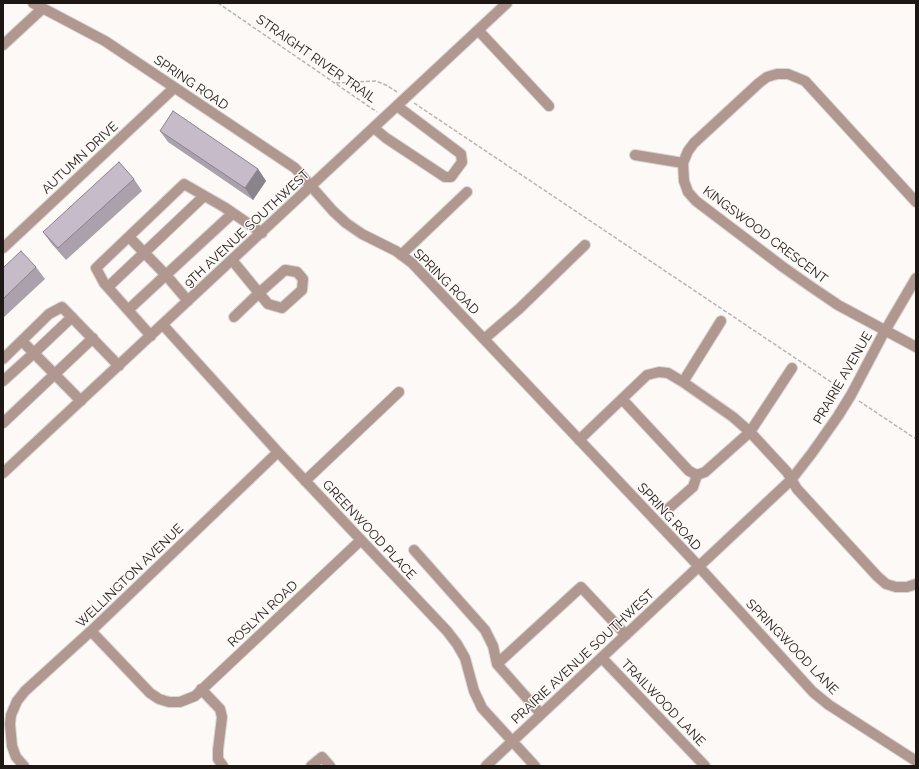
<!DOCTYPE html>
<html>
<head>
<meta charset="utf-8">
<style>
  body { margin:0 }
  #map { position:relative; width:919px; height:769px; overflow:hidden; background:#fcf9f7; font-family:Raleway,sans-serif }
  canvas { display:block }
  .frame { position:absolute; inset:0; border:4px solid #1e1815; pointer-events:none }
</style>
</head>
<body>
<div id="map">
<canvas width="919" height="769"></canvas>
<div class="frame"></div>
</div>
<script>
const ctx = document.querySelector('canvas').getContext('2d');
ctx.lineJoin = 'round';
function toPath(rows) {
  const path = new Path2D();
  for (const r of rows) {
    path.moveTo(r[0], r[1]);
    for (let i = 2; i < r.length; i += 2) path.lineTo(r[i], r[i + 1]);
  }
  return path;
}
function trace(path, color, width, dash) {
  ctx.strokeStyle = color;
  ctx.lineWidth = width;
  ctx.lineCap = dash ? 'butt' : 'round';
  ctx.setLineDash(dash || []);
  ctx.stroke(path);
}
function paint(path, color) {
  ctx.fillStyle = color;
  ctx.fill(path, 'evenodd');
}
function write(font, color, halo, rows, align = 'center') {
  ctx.font = font + ' Raleway,sans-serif';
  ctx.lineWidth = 3;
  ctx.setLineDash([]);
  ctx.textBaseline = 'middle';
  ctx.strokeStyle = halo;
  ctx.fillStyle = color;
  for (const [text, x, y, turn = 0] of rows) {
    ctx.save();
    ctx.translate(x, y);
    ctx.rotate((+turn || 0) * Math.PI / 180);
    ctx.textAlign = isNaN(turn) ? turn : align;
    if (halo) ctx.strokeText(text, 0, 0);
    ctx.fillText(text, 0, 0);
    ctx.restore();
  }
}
const minor = toPath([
  [33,3,105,41,295,168,333,211,346,223,362,234,396,251,412,263,691,558,813,692,829,705,916,761],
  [478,30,549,106],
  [3,45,43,8],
  [374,128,386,138,445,177,451,177,462,162,461,154,397,106],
  [635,155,683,163],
  [916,202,805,81,788,74,777,74,767,77,759,83,694,143,688,151,683,163,684,181,688,192,696,201,783,267,810,286,838,305,916,347],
  [129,237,166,275,188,301],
  [3,248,174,88],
  [401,255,467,192],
  [232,260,268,304,282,308,302,290,303,279,297,272,285,270,259,293,234,317],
  [108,287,204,196],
  [128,310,233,213],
  [163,325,278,452,447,631,457,644,465,658,474,691,482,708,535,766],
  [151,336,104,283,96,268,184,184,224,207,262,233],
  [484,339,519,309,585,245],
  [22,341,81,401],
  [3,359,49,314,62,307,119,366],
  [3,381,34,353,72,317],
  [683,382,721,321],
  [622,399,689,471,697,475,705,472,750,432,792,368],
  [3,423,93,338],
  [579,440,647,375,659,372,668,373,683,382,733,417,750,432,787,472,797,489,877,576,886,584,896,587,907,587,916,584],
  [3,473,507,3],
  [305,481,399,392],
  [669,508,693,487,697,475],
  [414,550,485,630,493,646,497,664,541,714],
  [91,631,150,693,159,699,169,702,180,702,195,696,361,540],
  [602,658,705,766],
  [497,664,581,587,626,635],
  [201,689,220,709,222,717,218,750,218,759,223,766],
  [24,766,16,757,12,746,10,724,11,715,17,701,25,691,91,631,278,452],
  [311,766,322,757,330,766],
  [486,766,791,480,812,453,838,416,851,395,882,336,916,278]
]);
trace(minor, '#d8d5d3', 12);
trace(toPath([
  [218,3,377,112],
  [336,83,376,81,386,85,397,92],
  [414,103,843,390],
  [859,401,916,439]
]), '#b8b4b2', 1.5, [4, 2]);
trace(minor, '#b09891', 10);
paint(toPath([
  [160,131,258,169,266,181,253,200,168,142],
  [134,179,142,191,66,260,51,243,43,232],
  [36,267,45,279,3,318,3,268]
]), '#aaa1ac');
paint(toPath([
  [258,169,266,181,253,200,245,188]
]), '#8b838c');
const building = toPath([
  [173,111,258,169,245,188,160,131,173,111],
  [119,162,134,179,58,248,43,232,119,162],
  [21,251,36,267,3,299,3,268,21,251]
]);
paint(building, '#c6bbc8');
trace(building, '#8b838c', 1);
write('13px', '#1e1815', '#fcf9f7', [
  ["STRAIGHT RIVER TRAIL",316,59,35],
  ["SPRING ROAD",191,83,34],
  ["AUTUMN DRIVE",80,158,-43],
  ["9TH AVENUE SOUTHWEST",247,229,-43],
  ["KINGSWOOD CRESCENT",765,235,37],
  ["SPRING ROAD",446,282,45],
  ["PRAIRIE AVENUE",843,378,-60],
  ["SPRING ROAD",669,517,47],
  ["GREENWOOD PLACE",369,530,47],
  ["WELLINGTON AVENUE",130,576,-44],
  ["ROSLYN ROAD",263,614,-43],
  ["SPRINGWOOD LANE",792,647,46],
  ["PRAIRIE AVENUE SOUTHWEST",583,657,-43],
  ["TRAILWOOD LANE",663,703,46]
]);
</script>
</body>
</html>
